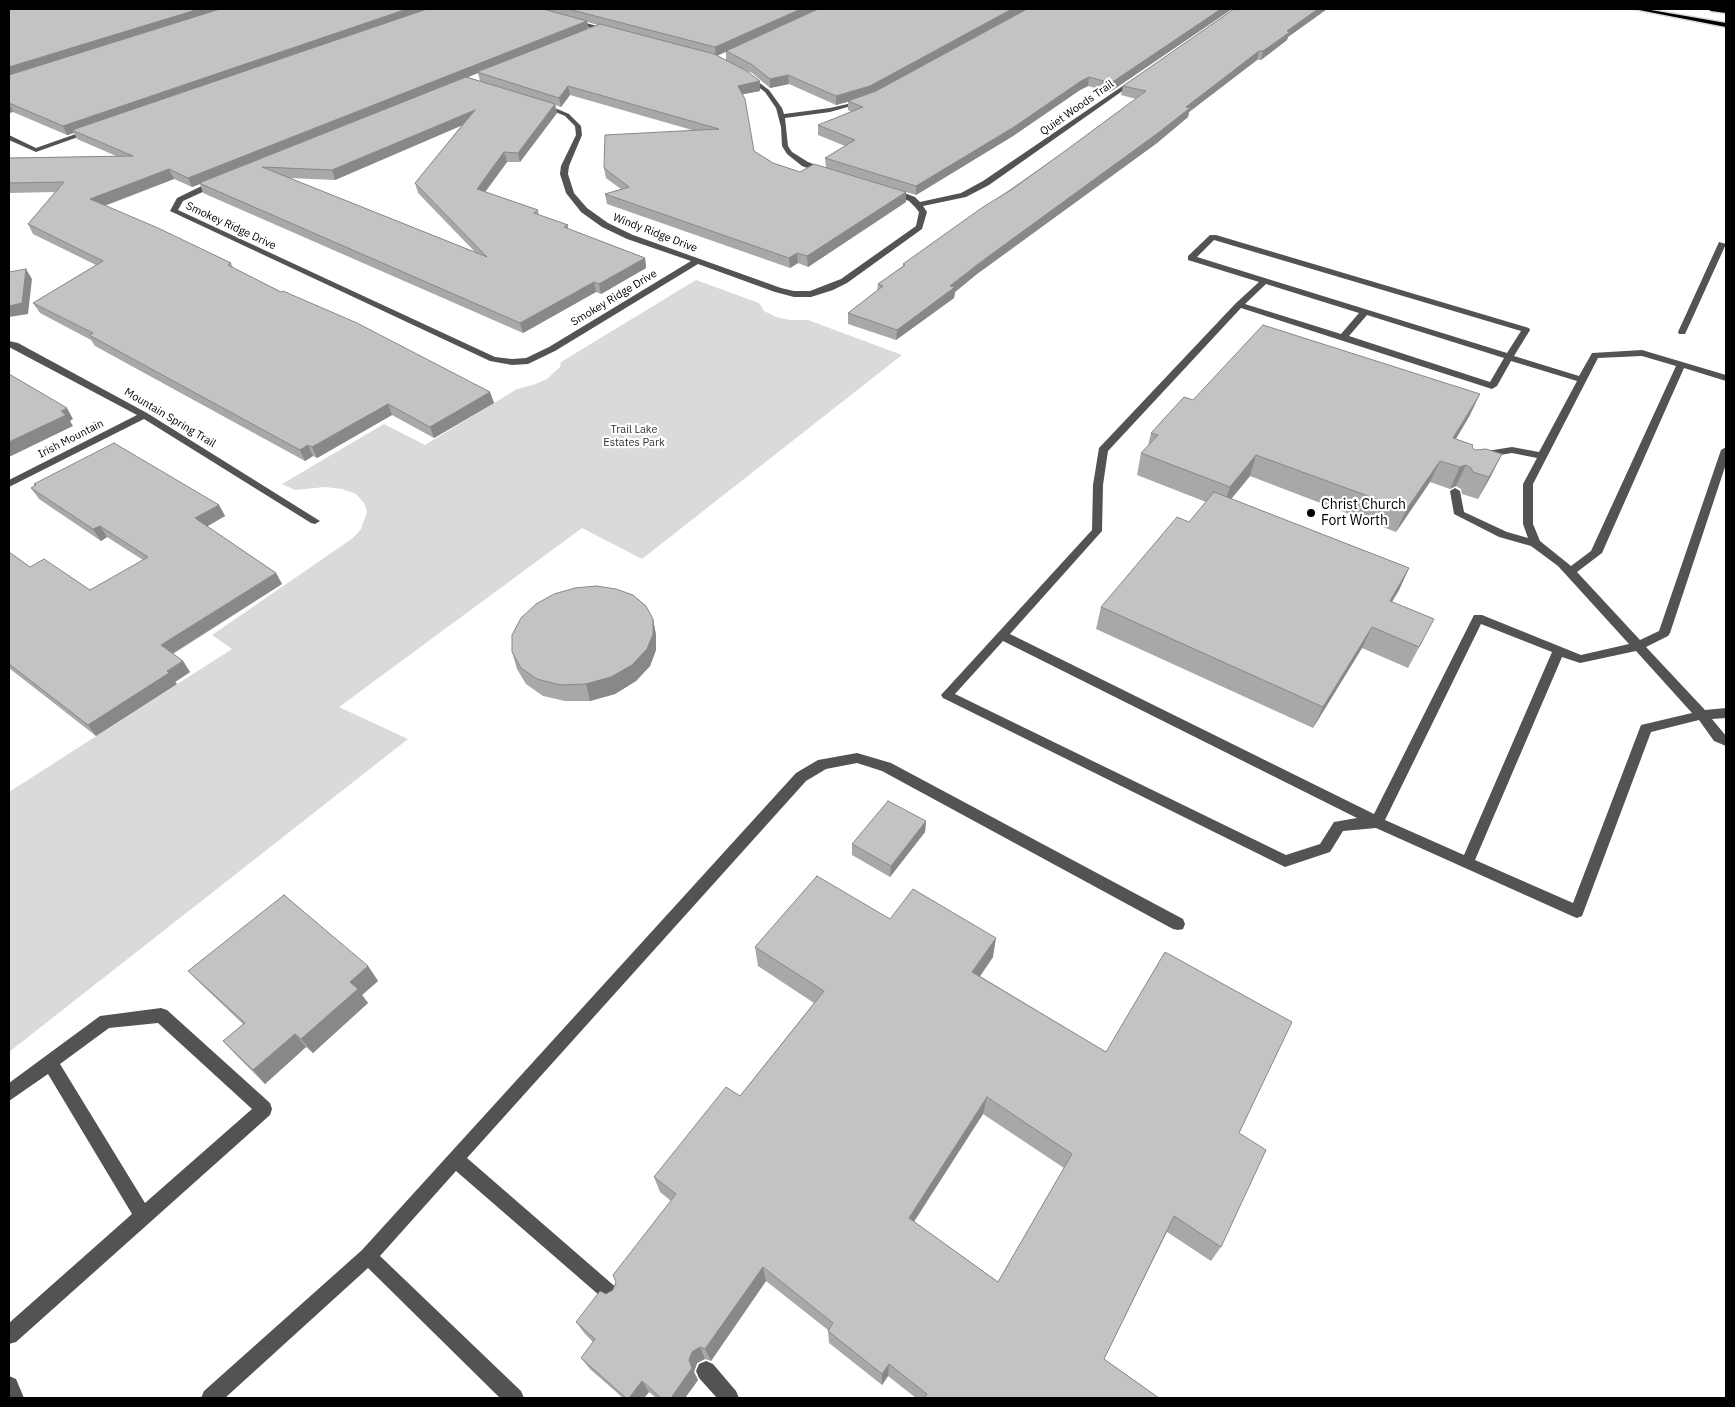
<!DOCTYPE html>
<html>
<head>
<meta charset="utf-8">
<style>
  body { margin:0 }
  #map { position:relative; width:1735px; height:1407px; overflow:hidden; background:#fff; font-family:"IBM Plex Sans",sans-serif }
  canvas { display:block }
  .frame { position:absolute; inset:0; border:10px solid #000; pointer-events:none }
</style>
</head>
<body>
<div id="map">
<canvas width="1735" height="1407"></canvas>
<div class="frame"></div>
</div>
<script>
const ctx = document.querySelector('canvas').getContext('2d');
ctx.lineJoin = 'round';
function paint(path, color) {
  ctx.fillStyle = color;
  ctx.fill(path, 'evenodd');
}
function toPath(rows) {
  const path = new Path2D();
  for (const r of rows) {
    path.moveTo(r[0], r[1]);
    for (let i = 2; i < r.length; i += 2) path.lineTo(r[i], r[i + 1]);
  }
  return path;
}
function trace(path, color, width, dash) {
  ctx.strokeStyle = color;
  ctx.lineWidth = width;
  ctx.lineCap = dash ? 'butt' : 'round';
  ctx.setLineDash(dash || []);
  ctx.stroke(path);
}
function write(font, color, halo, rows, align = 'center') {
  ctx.font = font + ' "IBM Plex Sans",sans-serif';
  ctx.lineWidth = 4.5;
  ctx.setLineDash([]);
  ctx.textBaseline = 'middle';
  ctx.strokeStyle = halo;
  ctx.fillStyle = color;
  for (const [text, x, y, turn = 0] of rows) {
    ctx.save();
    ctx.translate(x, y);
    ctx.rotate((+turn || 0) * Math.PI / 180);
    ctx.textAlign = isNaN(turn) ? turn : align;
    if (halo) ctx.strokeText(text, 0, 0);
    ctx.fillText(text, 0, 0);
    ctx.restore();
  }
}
paint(toPath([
  [696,280,759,303,764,311,776,317,790,320,808,320,902,355,642,559,582,528,339,707,408,739,9,1052,9,792,232,649,212,635,353,538,361,529,367,512,364,503,356,494,342,489,325,487,295,490,282,484,384,424,425,445,517,389,533,385,547,379,560,367,561,362]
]), '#dadada');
const major = toPath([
  [1634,9,1645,9,1726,23,1726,27,1634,9],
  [1708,9,1726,9,1726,13,1711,11,1708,9]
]);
trace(major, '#dbdbdb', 3);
paint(toPath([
  [571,19,612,30,613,31,610,33,569,22,571,19],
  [745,75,749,75,769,90,782,108,784,114,830,108,865,100,865,102,830,112,785,118,788,146,792,152,808,162,829,170,829,174,823,174,802,166,787,154,782,146,781,127,776,108,765,92,745,77,745,75],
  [1133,79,1138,80,989,185,966,197,923,206,927,212,922,229,847,283,833,290,811,297,794,297,775,292,698,264,555,351,528,364,512,365,490,361,170,211,177,198,214,180,220,180,220,184,183,201,178,210,495,357,512,359,526,358,549,347,691,261,627,239,602,227,581,212,566,193,560,174,561,166,576,135,575,126,565,116,539,105,539,103,543,103,569,114,581,126,582,135,569,166,568,174,574,193,587,208,608,223,633,235,781,288,794,291,810,291,841,279,916,226,919,212,915,207,909,201,888,193,888,189,894,189,915,197,920,202,961,193,983,181,1133,79],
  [90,129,93,131,92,132,36,152,9,140,9,135,36,148,90,129],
  [1210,235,1216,235,1529,328,1530,330,1514,356,1579,376,1592,353,1642,350,1726,375,1726,381,1684,368,1602,553,1577,572,1640,640,1659,631,1721,450,1726,447,1726,464,1670,633,1668,636,1646,647,1705,710,1726,708,1726,718,1712,719,1726,736,1726,746,1714,741,1699,720,1651,732,1582,916,1577,918,1572,916,1376,828,1343,831,1330,852,1285,867,943,698,941,695,1092,530,1093,485,1099,448,1236,303,1259,282,1188,260,1188,256,1210,235],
  [1214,240,1521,331,1507,353,1197,257,1214,240],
  [1266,284,1359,313,1341,334,1245,304,1266,284],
  [1241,308,1492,389,1497,386,1511,361,1577,381,1539,452,1512,447,1481,452,1476,455,1481,458,1512,453,1537,458,1523,484,1523,524,1528,538,1507,532,1464,512,1460,491,1455,488,1450,491,1454,514,1499,537,1531,546,1558,566,1629,644,1581,655,1482,615,1474,615,1374,814,1010,634,1102,531,1103,485,1108,451,1241,308],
  [1367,315,1504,358,1490,382,1349,336,1367,315],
  [1642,356,1676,366,1591,551,1571,566,1540,541,1533,524,1533,484,1598,358,1642,356],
  [1481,624,1552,652,1464,855,1385,820,1481,624],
  [1003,641,1357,818,1334,822,1320,844,1286,855,955,694,1003,641],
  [1636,651,1692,713,1641,725,1573,903,1475,860,1562,657,1580,663,1636,651],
  [1719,242,1726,244,1686,332,1685,334,1679,334,1678,332,1719,242],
  [9,341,18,343,147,413,320,521,315,524,311,523,144,419,9,487,9,480,137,415,9,347,9,341],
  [857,753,891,763,1183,919,1185,924,1183,929,1178,930,1173,929,882,771,857,763,826,769,806,781,467,1158,619,1290,622,1296,619,1302,613,1305,607,1302,456,1171,380,1256,521,1391,524,1398,500,1398,368,1268,225,1398,201,1398,204,1391,362,1250,796,773,818,760,857,753],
  [161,1008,167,1010,270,1103,272,1109,270,1115,16,1342,9,1344,9,1323,132,1214,48,1074,9,1101,9,1083,100,1016,161,1008],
  [158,1023,252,1109,145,1203,60,1064,109,1028,158,1023],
  [706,1361,713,1364,736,1391,739,1398,717,1398,699,1378,696,1371,699,1364,706,1361],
  [9,1376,16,1379,24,1398,9,1398,9,1376]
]), '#535353');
paint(major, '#000');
paint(toPath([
  [9,9,1232,9,1110,92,1088,86,1080,90,1013,136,916,195,906,192,906,202,808,267,798,263,790,268,607,204,605,194,621,189,606,178,604,168,692,130,570,95,561,107,555,105,557,113,520,162,507,162,485,192,538,210,539,215,568,225,568,229,645,258,646,268,601,294,596,292,523,333,203,193,200,184,192,187,174,179,105,206,231,263,233,268,281,292,490,392,494,403,434,438,392,415,317,458,313,456,305,461,95,346,91,340,40,313,33,303,96,265,33,234,28,224,55,192,9,193,9,158,116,156,77,139,74,133,67,135,13,112,9,113],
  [587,22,598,25,588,29],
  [726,52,726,60,717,56],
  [746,71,752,73,770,88,789,84,836,105,848,102,848,110,852,112,818,125,818,135,845,146,825,158,826,167,800,172,773,163,754,151,743,94,760,91],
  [478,73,480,81,468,77],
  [462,125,415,183,418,193,475,252,289,178,335,180],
  [1234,9,1327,9,1288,37,1287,40,1261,60,1257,60,1189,112,1188,117,1157,143,977,274,955,292,954,298,896,340,848,324,848,313,877,291,878,284,903,266,903,264,1065,151,1136,99,1121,95,1123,86],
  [1193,400,1470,415,1456,439,1472,447,1491,476,1478,499,1462,494,1461,489,1456,486,1450,489,1430,482,1396,532,1250,476,1231,499,1409,568,1399,590,1392,602,1423,640,1408,668,1362,648,1313,728,1096,629,1101,607,1189,522,1206,502,1137,475,1141,453,1148,446,1151,433],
  [34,484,219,505,225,516,207,526,276,573,282,584,173,654,183,661,190,672,175,682,177,684,96,736,9,668,9,552,30,567,90,590,143,560,107,537,101,541,39,499,31,488,35,486],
  [653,619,656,635,656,650,650,666,636,681,615,694,590,701,565,701,543,696,526,684,517,669,512,652],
  [926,821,925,832,890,877,852,855,852,844],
  [890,919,993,957,980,976,1239,1133,1221,1247,1211,1261,1167,1232,1104,1359,1159,1398,916,1398,888,1376,882,1385,829,1343,828,1330,766,1281,711,1361,705,1359,697,1363,694,1372,698,1380,685,1398,656,1398,649,1392,644,1398,623,1398,590,1369,581,1358,593,1342,585,1334,576,1322,606,1294,613,1290,671,1201,660,1192,654,1177,740,1096,814,1003,758,966,755,947],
  [983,1114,1064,1168,998,1282,914,1222],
  [368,966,378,981,362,995,368,1003,313,1053,306,1047,265,1084,236,1055,223,1041,243,1024,202,985,188,971]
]), '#a8a8a8');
paint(toPath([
  [199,9,229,9,9,77,9,67],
  [407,9,434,9,72,130,74,133,67,135,63,126],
  [801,9,820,9,716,56,715,47],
  [1012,9,1027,9,870,95,836,105,836,96],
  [1221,9,1232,9,1110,92,1111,83],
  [1318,9,1327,9,1288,37,1287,40,1261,60,1263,51,1287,31],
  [587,21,588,29,477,72,478,73,201,184,199,183,200,184,192,187,188,178],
  [1259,51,1257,60,1189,112,1188,117,1157,143,977,274,955,292,954,298,896,340,897,330,950,286],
  [788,75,789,84,770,88,770,79],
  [1089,77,1088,86,1080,90,1013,136,916,195,916,186,1081,81],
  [760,81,760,91,739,95,738,86],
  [568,86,570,95,561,107,559,98],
  [9,103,13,112,9,113],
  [555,104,557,113,520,162,518,153],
  [475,110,477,119,335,180,332,170],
  [504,152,507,162,480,199,477,189],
  [169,169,174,179,95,209,90,199],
  [906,192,906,202,808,267,807,256],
  [797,253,798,263,790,268,789,258],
  [645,258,646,268,601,294,599,284],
  [26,269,32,279,28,314,9,317,9,306],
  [594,282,596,292,523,333,520,323],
  [490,392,494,403,434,438,430,427],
  [1480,394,1470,415,1443,460,1453,438],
  [388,404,392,415,317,458,312,447],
  [67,408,73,419,70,421,73,426,9,457,9,442],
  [308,445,313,456,305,461,300,450],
  [1502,454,1491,476,1478,499,1489,477],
  [1256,455,1250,476,1223,509,1230,487],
  [1440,461,1430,482,1396,532,1406,510],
  [1466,465,1456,486,1450,489,1460,467],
  [219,505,225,516,201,530,195,518],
  [100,526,107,537,101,541,93,529],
  [1409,568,1399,590,1379,623,1390,601],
  [276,573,282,584,168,656,161,645],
  [653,619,656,635,656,650,650,666,636,681,615,694,590,701,586,684],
  [1372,627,1362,648,1313,728,1323,707],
  [183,661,190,672,175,682,177,684,96,736,88,725],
  [926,821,925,832,890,877,891,866],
  [996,938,993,957,970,991,972,972],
  [368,966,378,981,362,995,368,1003,313,1053,301,1039,350,982],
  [295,1034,306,1047,265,1084,253,1070],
  [987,1097,983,1114,907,1232,909,1218],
  [763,1267,766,1281,711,1361,705,1349],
  [700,1347,705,1359,697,1363,694,1372,698,1380,685,1398,671,1398,689,1360,692,1352],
  [889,1364,888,1376,882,1385,882,1374],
  [642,1381,649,1392,644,1398,629,1398]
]), '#888');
const building = toPath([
  [9,9,199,9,9,67,9,9],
  [220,9,407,9,63,126,9,103,9,75,220,9],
  [427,9,543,9,587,21,188,178,169,169,90,199,158,228,231,263,228,265,281,292,283,291,357,323,490,392,430,427,388,404,312,447,308,445,300,450,89,335,93,333,33,303,103,261,28,224,64,182,9,183,9,158,133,156,72,130,427,9],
  [568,9,801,9,715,47,568,9],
  [818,9,1012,9,870,86,836,96,788,75,770,79,751,64,726,51,818,9],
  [1027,9,1221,9,1111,83,1089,77,1081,81,1014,127,916,186,825,158,855,140,818,125,863,107,848,101,876,91,1027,9],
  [1234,9,1318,9,1287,31,1290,32,1263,51,1259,51,1186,107,1190,108,1158,133,978,264,950,286,955,287,897,330,848,313,883,286,878,284,905,265,903,264,983,207,1011,190,1065,151,1146,91,1123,86,1234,9],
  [600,24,714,54,745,70,760,81,738,86,745,99,754,151,773,163,800,172,814,164,906,192,807,256,797,253,789,258,605,194,629,187,604,168,605,135,719,129,568,86,559,98,477,72,600,24],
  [466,77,555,104,518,153,504,152,477,189,538,210,534,213,568,225,564,227,645,258,599,284,594,282,520,323,199,183,466,77],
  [475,110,415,183,487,257,262,167,332,170,475,110],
  [26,269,22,303,9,306,9,272,26,269],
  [1263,325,1480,394,1453,438,1473,445,1472,447,1475,450,1486,449,1502,454,1489,477,1473,472,1471,468,1466,465,1460,467,1440,461,1406,510,1256,455,1230,487,1141,453,1158,435,1151,433,1184,397,1193,400,1263,325],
  [9,374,67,408,61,411,66,415,9,442,9,374],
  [114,443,219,505,195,518,276,573,161,645,183,661,167,671,169,673,88,725,9,664,9,552,30,567,44,559,90,590,148,557,100,526,93,529,31,488,36,485,34,484,114,443],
  [1214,492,1409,568,1390,601,1434,619,1419,647,1372,627,1323,707,1101,607,1177,517,1189,522,1214,492],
  [596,586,616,589,633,595,646,606,653,619,653,634,647,649,632,665,611,677,586,684,560,685,537,679,521,668,512,652,512,635,521,618,536,604,554,594,575,588,596,586],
  [888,801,926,821,891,866,852,844,888,801],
  [817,876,890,919,913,889,996,938,972,972,1106,1052,1165,952,1292,1022,1239,1133,1266,1150,1221,1247,1174,1216,1104,1359,1159,1398,924,1398,927,1394,889,1364,882,1374,828,1331,833,1323,763,1267,705,1349,700,1347,692,1352,689,1360,692,1368,671,1398,661,1398,642,1381,629,1398,626,1398,581,1358,595,1339,576,1322,600,1291,606,1294,613,1290,616,1282,613,1275,676,1194,654,1177,726,1087,740,1096,824,991,755,947,817,876],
  [987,1097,1072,1154,998,1282,909,1218,987,1097],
  [284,895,368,966,350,982,358,989,301,1039,295,1034,253,1070,223,1041,245,1023,188,971,284,895]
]);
paint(building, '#c3c3c3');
trace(building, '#888', 1);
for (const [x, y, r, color] of [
  [1311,513,5,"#000"]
]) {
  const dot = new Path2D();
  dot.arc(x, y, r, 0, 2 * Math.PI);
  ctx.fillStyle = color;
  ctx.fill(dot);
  trace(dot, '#fff', 2);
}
write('11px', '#000', '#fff', [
  ["Quiet Woods Trail",1077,108,-35],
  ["Smokey Ridge Drive",231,226,25],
  ["Windy Ridge Drive",655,233,21],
  ["Smokey Ridge Drive",614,298,-31],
  ["Mountain Spring Trail",170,418,31],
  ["Irish Mountain",71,439,-27]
]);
write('11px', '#313131', '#fff', [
  ["Trail Lake",634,430],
  ["Estates Park",634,443]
]);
write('14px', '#000', '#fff', [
  ["Christ Church",1321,505],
  ["Fort Worth",1321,521]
], 'left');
</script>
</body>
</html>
